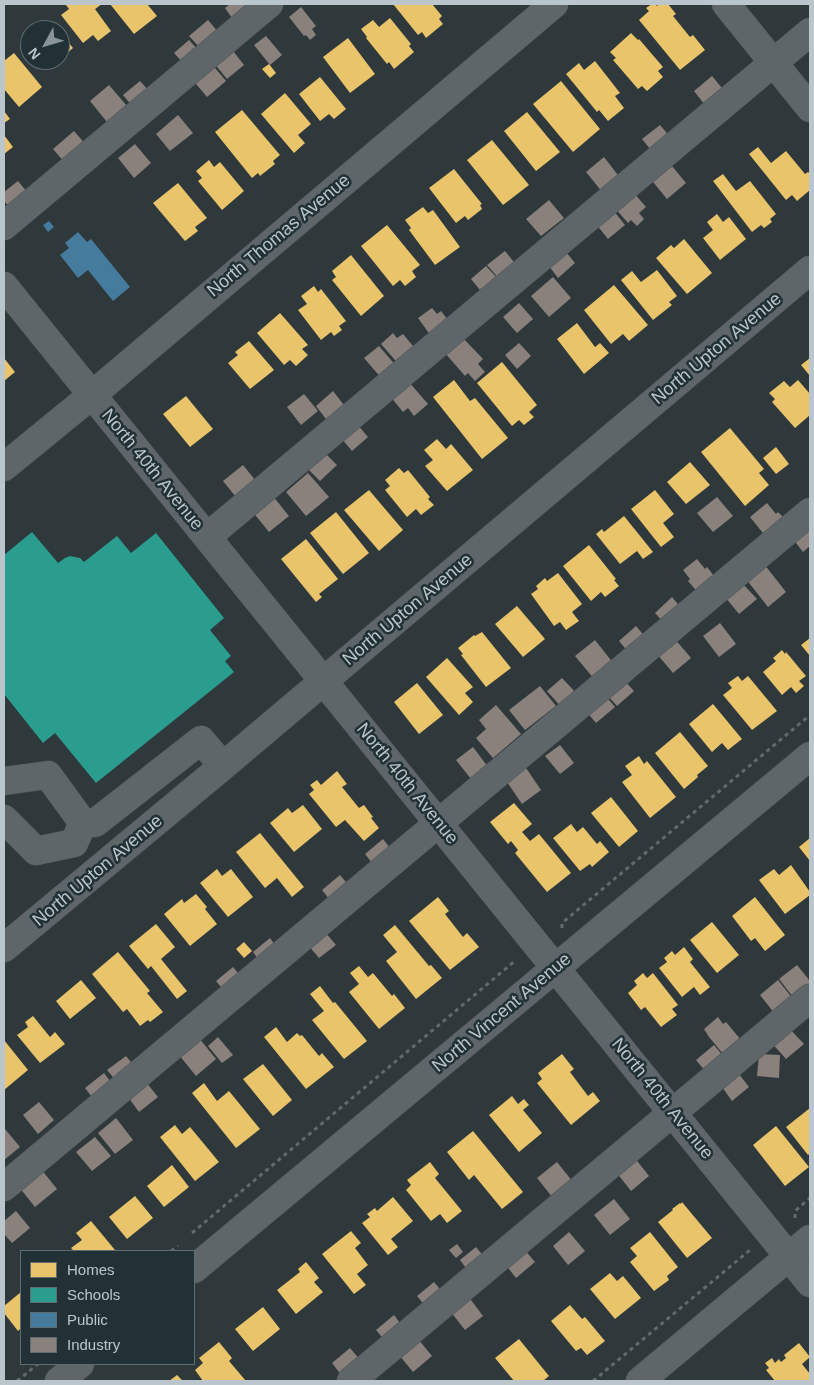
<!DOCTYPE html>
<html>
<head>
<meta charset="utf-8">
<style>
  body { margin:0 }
  #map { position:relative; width:814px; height:1385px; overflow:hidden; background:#2f383b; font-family:Arial,sans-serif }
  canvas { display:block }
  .frame { position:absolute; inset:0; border:5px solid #bac6cb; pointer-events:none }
  .legend { position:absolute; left:20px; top:1250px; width:175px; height:115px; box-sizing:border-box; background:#223136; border:1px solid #5f6d72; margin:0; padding:6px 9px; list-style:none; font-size:15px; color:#bac6cb }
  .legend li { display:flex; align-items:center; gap:10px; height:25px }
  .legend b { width:25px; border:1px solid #5f6d72 }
  .north { position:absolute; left:20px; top:20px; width:50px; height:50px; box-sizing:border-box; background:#223136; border:1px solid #5f6d72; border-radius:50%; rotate:231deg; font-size:14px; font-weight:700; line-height:20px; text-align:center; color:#bac6cb }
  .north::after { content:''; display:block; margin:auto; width:18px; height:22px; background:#899499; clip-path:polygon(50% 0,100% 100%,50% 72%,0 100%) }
</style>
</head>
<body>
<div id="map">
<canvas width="814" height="1385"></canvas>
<div class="frame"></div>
<ul class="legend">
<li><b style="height:14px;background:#e9c46a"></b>Homes</li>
<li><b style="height:14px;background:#2a9d8f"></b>Schools</li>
<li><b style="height:14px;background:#457b9d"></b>Public</li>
<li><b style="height:14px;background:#8a817c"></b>Industry</li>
</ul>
<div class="north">N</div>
</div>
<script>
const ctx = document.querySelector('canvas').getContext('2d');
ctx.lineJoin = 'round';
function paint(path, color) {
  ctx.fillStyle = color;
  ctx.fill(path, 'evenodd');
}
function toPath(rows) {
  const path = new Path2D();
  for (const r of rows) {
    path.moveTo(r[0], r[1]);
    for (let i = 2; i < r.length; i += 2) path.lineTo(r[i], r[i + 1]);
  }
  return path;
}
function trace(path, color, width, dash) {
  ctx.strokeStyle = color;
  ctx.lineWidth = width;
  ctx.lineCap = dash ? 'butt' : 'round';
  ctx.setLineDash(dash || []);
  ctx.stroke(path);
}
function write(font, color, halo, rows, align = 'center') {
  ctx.font = font + ' Arial,sans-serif';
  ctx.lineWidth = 5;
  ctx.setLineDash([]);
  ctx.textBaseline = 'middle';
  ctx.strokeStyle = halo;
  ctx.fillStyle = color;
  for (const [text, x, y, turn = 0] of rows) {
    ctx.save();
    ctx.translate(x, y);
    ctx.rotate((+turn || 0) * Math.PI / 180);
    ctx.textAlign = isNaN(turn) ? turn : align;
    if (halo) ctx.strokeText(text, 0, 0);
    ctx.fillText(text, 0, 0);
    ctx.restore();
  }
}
paint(toPath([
  [68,4,102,4,95,9,111,31,98,41,93,35,83,43,61,15,69,9,66,5],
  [110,4,147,4,157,16,134,34],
  [393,4,432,4,442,16,439,19,443,24,426,38,422,32,418,35],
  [652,4,655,4,657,6,659,4,668,4,676,14,673,16,690,37,693,35,705,50,680,70,639,20,649,11,646,8],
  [390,18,411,44,409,46,414,52,394,69,389,62,387,64,366,38,367,37,361,29,373,20,379,27],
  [52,22,58,30,42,30],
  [60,32,73,48,60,59],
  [631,33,638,40,639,39,663,67,658,71,663,77,647,91,642,86,638,89,613,60,616,58,610,52],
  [348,38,375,74,350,93,323,57],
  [14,53,42,87,19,107,4,89,4,61],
  [40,60,59,60,48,69],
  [595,61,620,93,615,96,624,108,608,121,599,110,597,112,566,74,579,63,584,70],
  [269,64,276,73,270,78,262,69],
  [320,77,346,109,334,119,329,114,320,121,299,94],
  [561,81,600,129,573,152,533,104],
  [285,93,311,124,298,135,305,143,294,153,261,114],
  [242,110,280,155,273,161,275,164,260,176,258,173,252,178,215,132],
  [4,111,10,119,4,123],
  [527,112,560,152,536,171,504,131],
  [4,135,13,147,4,154],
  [492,140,529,185,503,205,467,160],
  [758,147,771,163,786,151,805,174,808,172,810,174,810,190,797,201,792,195,786,200,749,154],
  [209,160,214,167,220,162,244,191,222,210,198,181,202,178,196,171],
  [454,169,482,204,480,205,482,209,468,220,465,216,456,223,429,188],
  [723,174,736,191,750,181,776,214,770,219,772,222,764,228,761,225,752,232,713,181],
  [178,183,207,218,195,227,198,231,185,241,153,203],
  [423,207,428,213,433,210,460,247,435,265,409,230,411,228,405,220],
  [717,214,723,222,729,217,746,239,720,260,703,238,713,230,707,222],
  [387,225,420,265,412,271,416,277,405,286,400,280,393,286,361,246],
  [684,239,712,273,687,294,656,258,671,245,674,248],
  [351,255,384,296,361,316,332,280,336,277,332,271],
  [657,270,677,296,669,302,672,305,653,320,621,280,632,271,641,282],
  [614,285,648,325,629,341,623,334,611,344,584,310],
  [314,286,318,292,321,289,346,321,339,326,342,330,334,336,331,332,321,340,298,310,307,304,301,296],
  [280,313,308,345,302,349,308,355,296,366,290,360,284,365,257,333],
  [577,323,595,347,600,343,609,353,584,374,557,339],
  [249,341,274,370,250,389,228,363,238,355,235,352],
  [4,358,15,372,4,381],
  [810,358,810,376,801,365],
  [502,362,537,405,529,412,534,417,524,425,519,420,512,426,477,383],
  [454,380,470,401,475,398,508,438,482,459,433,397],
  [798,380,810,394,810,415,795,428,772,402,775,399,769,393,784,381,790,387],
  [186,396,213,429,190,447,163,414],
  [730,428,764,469,759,473,769,485,745,506,701,452],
  [437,439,446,449,451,444,473,470,447,491,425,466,433,460,424,450],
  [776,447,789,464,776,474,763,458],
  [690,462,710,485,686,504,667,482],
  [399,468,404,473,408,470,430,497,428,499,434,505,421,515,416,509,407,517,385,490,390,486,385,480],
  [369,490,403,530,379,551,344,510],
  [655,490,674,514,663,523,674,537,661,547,631,509],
  [336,512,369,553,343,574,310,533],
  [624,516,653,552,643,559,637,551,620,564,596,534,602,529,604,532],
  [306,539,338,579,319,594,322,597,316,602,281,559],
  [589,545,616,579,614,580,619,586,605,597,601,592,591,601,563,566],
  [558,573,582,604,572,612,579,621,566,630,560,622,554,626,531,594,538,589,536,586,545,578,547,581],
  [517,606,545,639,523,657,495,624],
  [482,632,511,668,486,687,461,655,463,654,458,648,474,635,475,636],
  [810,638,810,656,801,645],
  [782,650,785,654,786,652,806,676,799,681,804,686,796,693,791,687,782,695,763,672,776,661,773,658],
  [447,658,473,687,465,693,473,702,459,715,426,677],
  [738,676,742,681,748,676,777,711,752,730,723,695,732,688,728,683],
  [417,683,443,715,419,734,394,702],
  [713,704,742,739,728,750,722,743,712,752,689,724],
  [680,732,708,766,697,775,698,777,684,789,655,753],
  [639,756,644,764,647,761,676,797,650,818,622,782,632,775,625,766],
  [337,771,347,784,342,787,359,808,364,805,373,817,371,818,379,828,364,841,345,820,336,827,309,794,314,790,310,785,317,780,321,785],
  [611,797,638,831,619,847,591,813],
  [514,803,532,824,522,832,530,841,539,834,571,873,547,892,515,853,518,850,511,841,508,844,490,822],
  [303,805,322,829,294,852,270,823,288,808,292,813],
  [571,824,577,832,583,827,597,844,600,841,609,852,592,867,590,864,580,871,553,838],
  [260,833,304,887,292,897,277,878,265,888,236,852],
  [810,838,810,861,799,847],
  [791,865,810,892,810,895,785,914,759,880,774,869,779,875],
  [217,869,222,876,231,869,253,897,228,917,200,883],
  [196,894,207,907,205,909,217,924,190,946,164,914,182,899,184,903],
  [438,897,449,911,445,914,463,937,467,933,479,947,450,970,409,921],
  [755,897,785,935,765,951,755,938,751,941,732,916],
  [712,922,739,955,717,973,690,940],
  [156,924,175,947,161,959,187,991,177,999,151,966,148,969,129,946],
  [395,925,429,966,431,965,442,978,416,999,386,961,397,952,383,935],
  [244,942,252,951,244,958,236,949],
  [684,947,693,959,690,962,710,987,700,995,694,987,682,997,659,968,667,962,664,958,672,951,675,955],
  [118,952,150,991,147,993,163,1012,150,1022,148,1020,140,1026,127,1009,123,1012,92,974],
  [359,966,368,977,373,973,392,996,394,994,405,1008,379,1029,349,992,359,984,350,973],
  [643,973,647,978,653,973,678,1005,672,1009,677,1015,661,1027,645,1007,641,1010,628,993,637,985,634,981],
  [81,980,96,998,70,1019,56,1001],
  [320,986,333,1003,335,1002,367,1041,344,1059,312,1020,324,1011,310,994],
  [33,1016,50,1037,55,1032,65,1044,40,1063,17,1035,28,1027,25,1022],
  [276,1027,287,1042,297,1033,300,1036,302,1035,319,1056,322,1053,334,1067,306,1089,264,1037],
  [4,1040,28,1070,4,1090],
  [562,1054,574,1069,570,1072,588,1096,593,1092,600,1101,571,1125,537,1083,542,1079,538,1073],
  [263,1064,292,1100,273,1116,243,1079],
  [204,1083,217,1101,229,1091,260,1129,236,1148,192,1093],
  [512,1096,518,1104,524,1099,529,1105,523,1110,542,1133,519,1152,489,1115],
  [810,1108,810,1153,808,1155,786,1127],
  [175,1125,182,1134,190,1127,219,1162,195,1181,160,1137],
  [776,1126,809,1167,785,1186,753,1145],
  [473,1131,523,1192,502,1209,474,1175,469,1180,447,1152],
  [430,1162,439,1174,435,1178,462,1211,447,1223,440,1214,431,1221,406,1190,411,1185,407,1180],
  [172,1165,189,1187,164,1207,147,1186],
  [135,1196,153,1218,127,1239,109,1217],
  [393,1197,413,1221,391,1239,398,1247,388,1255,362,1223,370,1217,367,1214,375,1208,377,1211],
  [682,1202,712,1238,687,1258,658,1222,673,1210,672,1209,680,1203,681,1204],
  [91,1221,115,1250,114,1251,74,1251,71,1248,82,1240,76,1233],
  [351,1231,361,1243,355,1248,368,1265,357,1274,366,1285,354,1294,322,1254],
  [650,1232,678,1267,667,1276,669,1280,654,1291,630,1262,637,1256,630,1248],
  [306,1262,319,1278,314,1282,323,1292,296,1314,277,1290,300,1272,298,1269],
  [610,1273,617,1281,623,1276,641,1298,615,1319,590,1289],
  [21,1292,21,1328,18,1331,4,1313,4,1306],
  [570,1305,582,1319,585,1317,605,1341,587,1355,581,1348,576,1351,551,1321],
  [263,1307,280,1329,253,1351,235,1329],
  [519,1339,549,1376,543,1381,514,1381,495,1358],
  [219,1342,232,1358,229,1361,246,1381,203,1381,195,1370,203,1363,199,1358],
  [799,1343,810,1357,802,1364,810,1374,810,1381,775,1381,766,1370,769,1368,765,1363,772,1358,775,1363,779,1359,781,1362,786,1358,784,1355],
  [177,1375,183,1381,169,1381]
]), '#e9c46a');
paint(toPath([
  [32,532,58,563,65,558,70,556,80,558,84,562,117,536,131,553,156,533,224,618,210,630,231,656,225,661,234,672,96,783,55,733,43,743,4,694,4,555]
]), '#2a9d8f');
paint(toPath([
  [49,221,54,227,48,232,43,225],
  [78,232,87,242,91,239,130,287,113,301,88,270,78,278,60,255,69,248,65,243]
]), '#457b9d');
paint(toPath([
  [230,4,251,4,234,21,225,8],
  [301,7,316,26,312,29,316,35,310,40,306,35,304,36,289,17],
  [208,20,219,33,201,49,189,36],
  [266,36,282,55,270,65,254,45],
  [189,40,199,51,184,64,174,53],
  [230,47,244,65,227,79,213,62],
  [210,62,226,81,207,97,191,78],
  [712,76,727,94,708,109,694,91],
  [140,81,150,92,133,107,123,95],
  [109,85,127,106,107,122,90,101],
  [178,115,193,133,170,151,156,134],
  [660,125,672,139,654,154,642,139],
  [74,131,87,146,66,164,53,149],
  [135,144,151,163,134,178,118,158],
  [604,157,621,179,603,193,586,172],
  [672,166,686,183,667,199,653,182],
  [18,181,28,193,10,208,4,201,4,192],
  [633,192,646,207,639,213,644,219,637,226,631,220,628,223,615,208],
  [549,200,564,218,541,236,526,219],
  [613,210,625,225,608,239,596,224],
  [505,251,518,267,501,281,487,265],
  [566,252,575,263,558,278,549,266],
  [486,266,500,281,484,295,471,279],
  [553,277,571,298,549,317,531,296],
  [519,303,533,319,517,333,503,317],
  [432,308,437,314,441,311,452,325,433,339,418,318],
  [393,333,397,338,403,334,418,352,401,367,381,344],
  [462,337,483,359,478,364,485,372,475,381,468,373,465,376,445,353],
  [519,343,531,356,517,369,505,355],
  [379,346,397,367,383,380,364,358],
  [408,381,428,404,414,416,408,408,403,412,390,396],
  [333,391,347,409,329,423,316,406],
  [304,394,318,411,301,425,287,407],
  [357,424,368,437,352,451,341,438],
  [324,452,337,465,320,481,307,468],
  [243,465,260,486,240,502,223,481],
  [308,473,329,497,306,516,286,492],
  [272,495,289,516,269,532,252,511],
  [717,497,733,516,713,532,697,513],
  [767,503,776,514,778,512,787,521,767,538,750,517],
  [810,526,810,546,803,552,793,539],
  [697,559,705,569,707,567,718,581,700,595,688,581,690,579,683,570],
  [764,564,786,592,768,607,746,579],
  [742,583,757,599,739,614,725,597],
  [672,597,682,609,665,624,655,613],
  [720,623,736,644,719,657,703,636],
  [636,626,647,639,629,653,619,641],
  [674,638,691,658,673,673,656,653],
  [595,640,614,664,595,680,575,656],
  [562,678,578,695,563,709,547,691],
  [624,680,634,691,617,706,607,695],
  [540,686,556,706,525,730,509,710],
  [605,695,615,707,596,723,586,711],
  [496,705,521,734,493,758,476,738,486,729,479,720],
  [560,745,574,763,560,774,545,756],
  [473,747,491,771,475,784,456,760],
  [526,768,541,790,522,804,507,782],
  [383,839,394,853,376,868,365,854],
  [340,875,352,889,333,904,322,890],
  [325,932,336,945,319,958,308,945],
  [270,938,278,949,261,963,253,952],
  [797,965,810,981,810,984,793,997,779,979],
  [233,967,243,979,226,993,216,981],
  [778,980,793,999,775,1014,760,995],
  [718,1017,723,1024,726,1022,741,1040,724,1055,709,1037,704,1029],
  [787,1026,804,1044,786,1059,770,1041],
  [218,1037,233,1055,222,1063,208,1046],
  [199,1038,216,1059,196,1076,179,1055],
  [714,1045,724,1057,706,1072,696,1060],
  [759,1054,780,1055,779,1078,757,1076],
  [126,1056,135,1067,117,1082,107,1070],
  [104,1073,114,1086,95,1101,85,1088],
  [739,1074,749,1087,732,1101,722,1087],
  [146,1082,158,1097,139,1112,128,1097],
  [39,1102,54,1120,38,1134,23,1115],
  [116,1118,133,1140,115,1154,98,1133],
  [5,1129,20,1147,4,1160,4,1131],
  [95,1137,111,1156,92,1171,76,1152],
  [634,1157,649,1176,631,1191,616,1172],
  [557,1162,573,1182,553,1198,537,1178],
  [41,1169,57,1189,35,1207,19,1187],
  [614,1199,630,1219,610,1235,594,1215],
  [16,1211,30,1228,12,1243,4,1234,4,1221],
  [569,1232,585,1251,568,1265,553,1246],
  [457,1244,463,1252,456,1258,449,1250],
  [476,1247,485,1258,469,1272,460,1260],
  [524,1249,535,1262,516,1278,505,1264],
  [434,1282,444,1294,426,1307,417,1296],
  [468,1296,483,1316,465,1330,450,1311],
  [394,1315,403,1327,386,1342,376,1330],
  [418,1339,432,1356,413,1372,399,1355],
  [350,1348,361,1361,342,1376,332,1363]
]), '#8a817c');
const minor = toPath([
  [726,4,810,108],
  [4,226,269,4],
  [4,286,810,1283],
  [4,467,92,395,554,4],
  [207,537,810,32],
  [4,781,48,775,83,823,74,843,36,851,4,819],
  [83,823,95,823,201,740,223,766],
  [4,948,223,766,810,270],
  [4,1187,810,512],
  [194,1269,810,756],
  [59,1381,80,1364],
  [351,1381,810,998],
  [640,1381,810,1239]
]);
trace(minor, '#4c5356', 29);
trace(toPath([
  [562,928,562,923,810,715],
  [795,1218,795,1211,810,1198],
  [192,1233,516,960],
  [171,1251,178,1246],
  [17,1381,38,1364],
  [593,1381,750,1250]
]), '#636a6c', 3, [4, 4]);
trace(minor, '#5f6669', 28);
write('18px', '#bac6cb', '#223136', [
  ["North Thomas Avenue",279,236,-40],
  ["North Upton Avenue",717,349,-40],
  ["North 40th Avenue",152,470,51],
  ["North Upton Avenue",408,610,-40],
  ["North 40th Avenue",407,784,51],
  ["North Upton Avenue",98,871,-40],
  ["North Vincent Avenue",502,1013,-40],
  ["North 40th Avenue",662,1099,51]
]);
</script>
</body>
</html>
